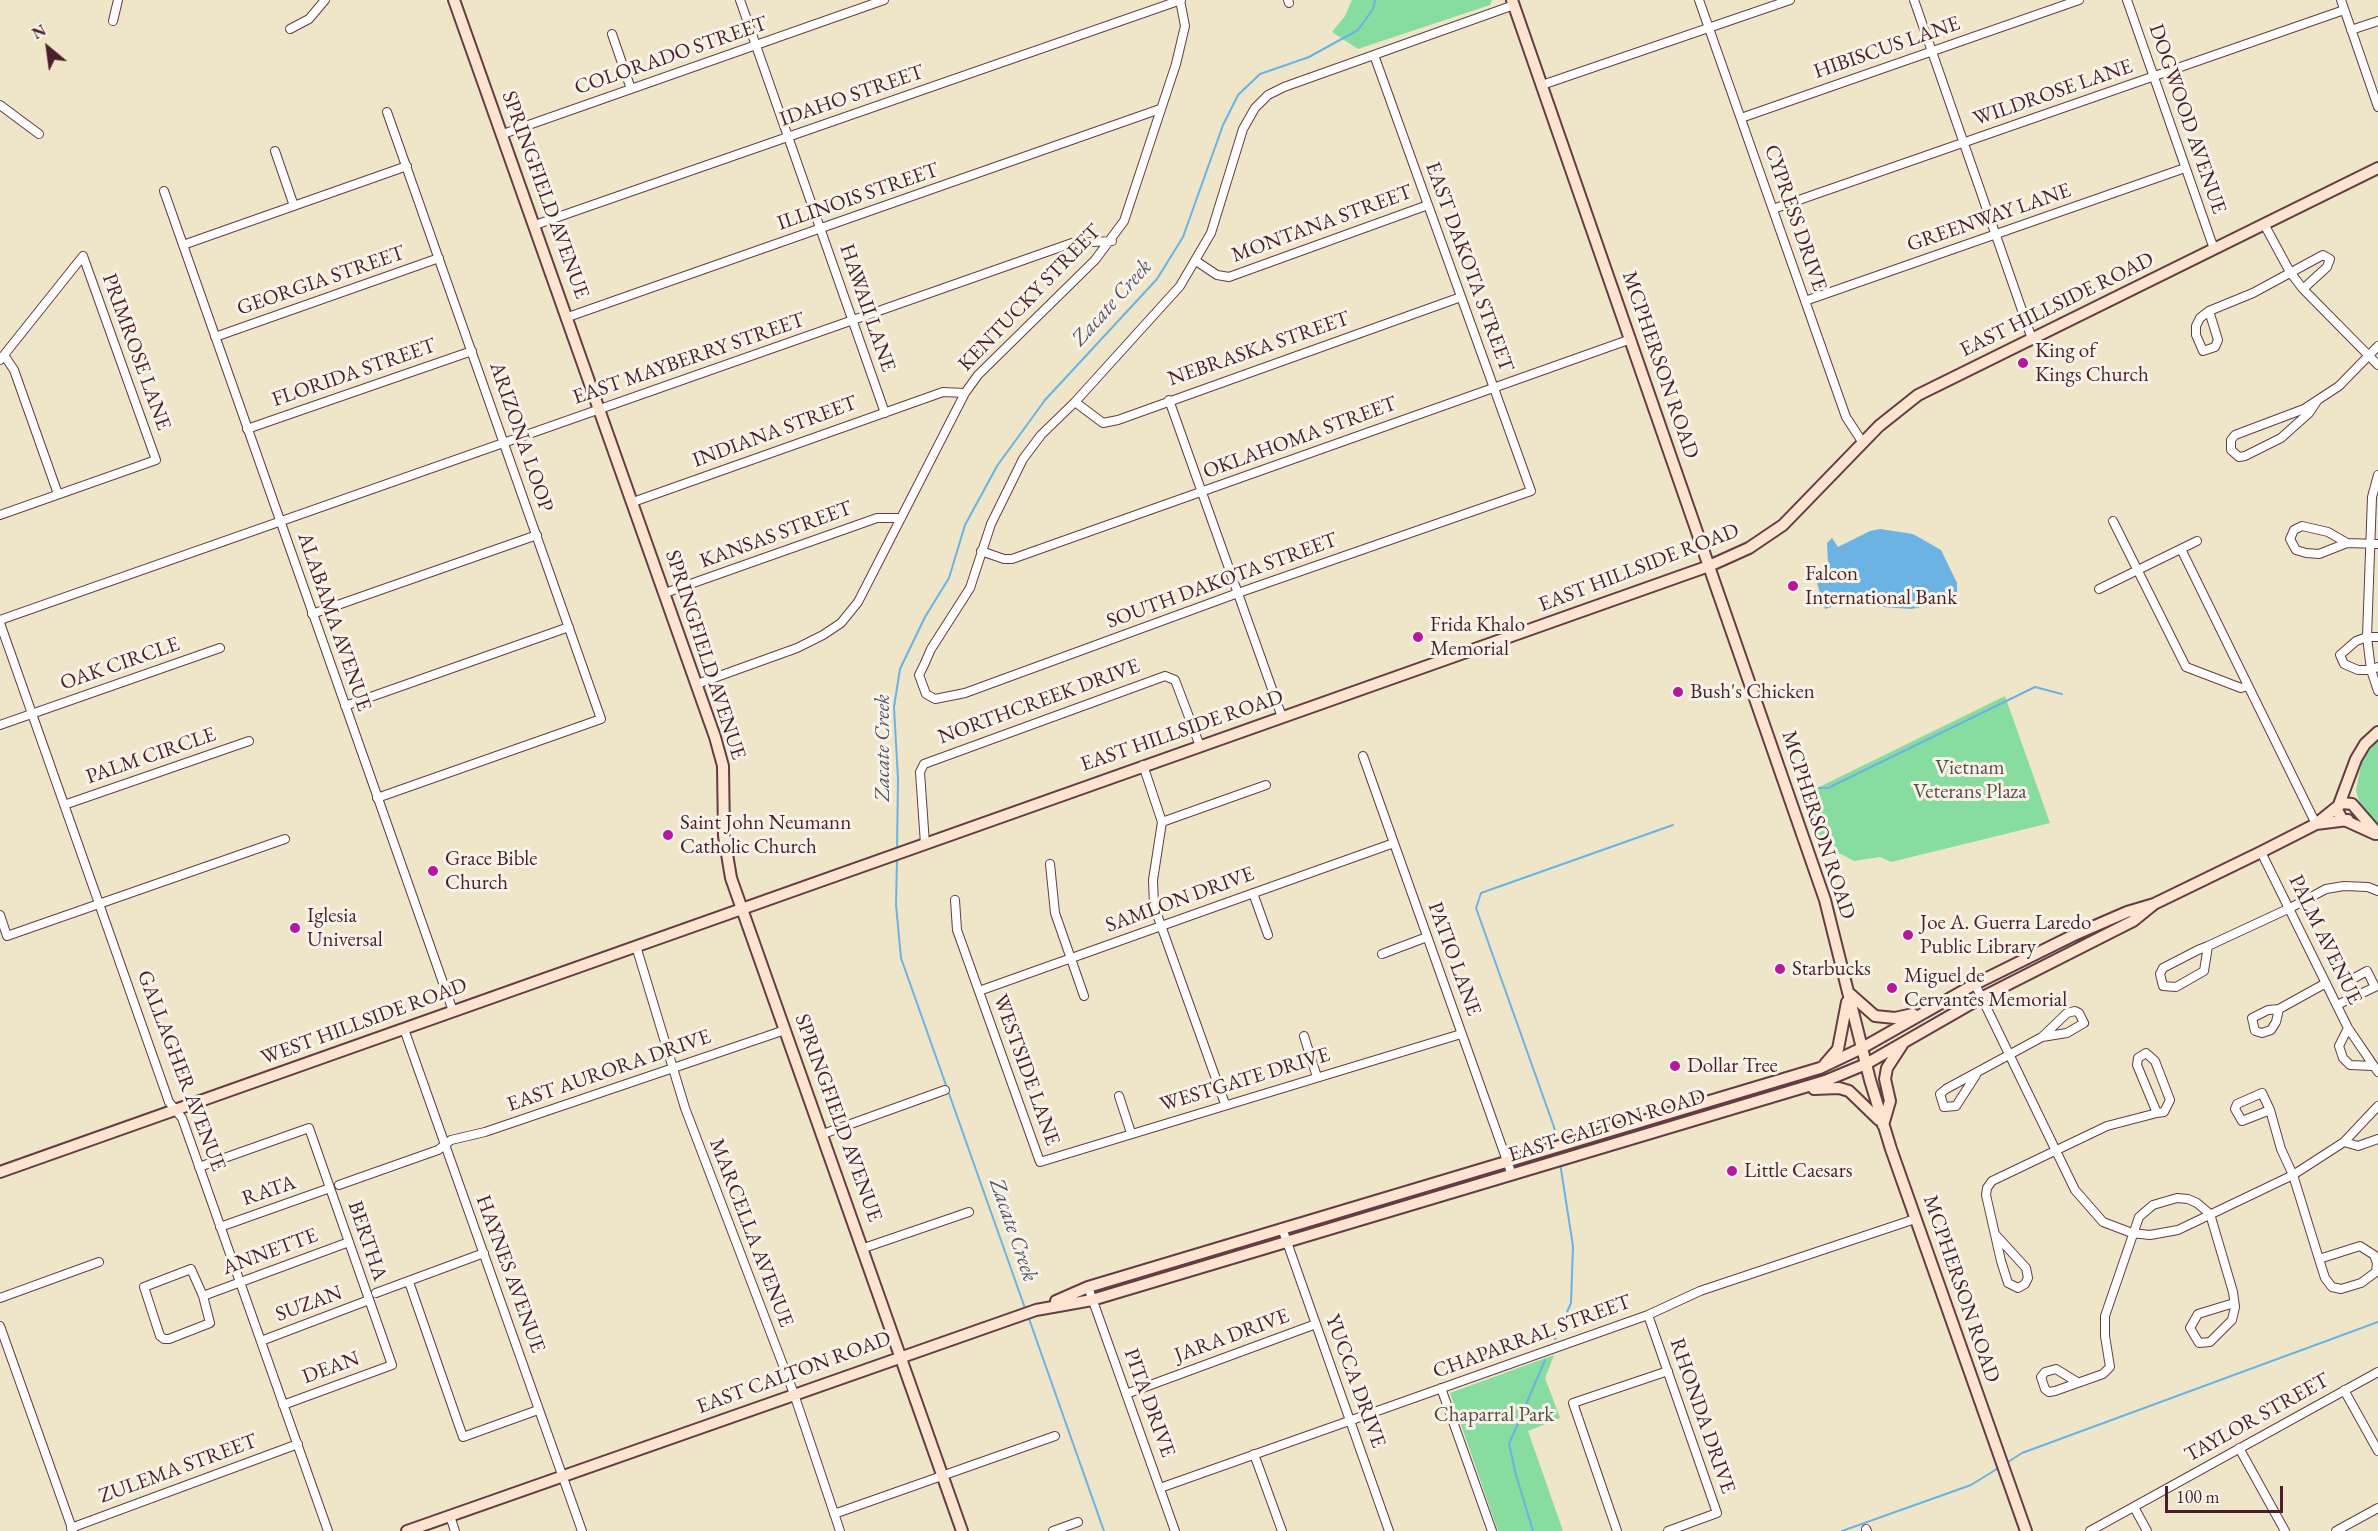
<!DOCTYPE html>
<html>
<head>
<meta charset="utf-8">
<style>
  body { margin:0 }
  #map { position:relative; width:2378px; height:1531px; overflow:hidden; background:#efe5c9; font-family:"EB Garamond",serif }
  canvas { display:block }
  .north { position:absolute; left:18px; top:18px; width:60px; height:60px; -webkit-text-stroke:4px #f7f3e8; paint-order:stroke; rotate:331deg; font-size:16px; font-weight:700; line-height:24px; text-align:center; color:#4a1f2b }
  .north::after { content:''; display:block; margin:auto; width:21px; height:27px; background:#4a1f2b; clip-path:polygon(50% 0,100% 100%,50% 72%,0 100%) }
  .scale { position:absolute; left:2165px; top:1486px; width:118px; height:27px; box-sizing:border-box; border:3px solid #4a1f2b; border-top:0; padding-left:8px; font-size:18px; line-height:21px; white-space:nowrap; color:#4a1f2b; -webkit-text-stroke:4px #f7f3e8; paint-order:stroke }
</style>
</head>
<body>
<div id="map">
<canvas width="2378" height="1531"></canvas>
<div class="north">N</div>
<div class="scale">100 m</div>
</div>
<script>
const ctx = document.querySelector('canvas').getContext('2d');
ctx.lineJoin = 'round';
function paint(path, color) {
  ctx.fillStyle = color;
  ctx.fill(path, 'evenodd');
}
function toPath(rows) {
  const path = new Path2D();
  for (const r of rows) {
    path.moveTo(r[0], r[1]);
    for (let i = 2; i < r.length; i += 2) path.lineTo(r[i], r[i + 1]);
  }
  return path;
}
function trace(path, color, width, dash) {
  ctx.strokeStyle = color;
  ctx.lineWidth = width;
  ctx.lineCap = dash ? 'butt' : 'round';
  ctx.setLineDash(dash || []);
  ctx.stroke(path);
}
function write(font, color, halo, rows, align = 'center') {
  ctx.font = font + ' "EB Garamond",serif';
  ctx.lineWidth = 6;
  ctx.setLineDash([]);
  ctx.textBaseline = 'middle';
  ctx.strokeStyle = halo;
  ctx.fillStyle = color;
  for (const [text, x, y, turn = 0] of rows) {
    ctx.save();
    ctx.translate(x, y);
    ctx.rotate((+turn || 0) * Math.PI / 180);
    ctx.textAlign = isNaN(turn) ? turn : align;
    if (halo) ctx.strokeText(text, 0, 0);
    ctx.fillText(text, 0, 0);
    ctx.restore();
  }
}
paint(toPath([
  [1352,0,1492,0,1490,5,1358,49,1332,32,1345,16],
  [2005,696,2050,823,1891,862,1880,857,1854,861,1820,843,1804,798,1807,793],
  [2378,739,2378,828,2361,808,2356,790,2362,760],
  [1554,1355,1545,1378,1560,1418,1528,1431,1563,1531,1498,1531,1450,1393]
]), '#87dda0');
paint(toPath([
  [1880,529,1913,534,1941,550,1957,583,1957,597,1954,601,1911,609,1840,604,1825,609,1817,583,1828,563,1827,543,1832,538,1838,547,1870,531]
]), '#6ab3e2');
trace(toPath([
  [1799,778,1809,780],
  [1819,788,1828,788,2035,687,2062,694],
  [897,850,898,779,894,707,900,669,925,617,949,578,965,525,997,466,1045,400,1157,279,1183,237,1223,125,1238,95,1260,74,1309,57,1358,30,1373,9,1375,0],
  [897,858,896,905,901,958,1026,1311],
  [1557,1142,1554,1127,1476,908,1481,893,1673,825],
  [1028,1316,1104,1531],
  [1555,1339,1571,1303,1573,1246,1560,1163],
  [2005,1464,2022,1453,2378,1322],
  [1533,1531,1516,1475,1509,1444,1545,1360],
  [1842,1531,1971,1485,2000,1467]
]), '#6ab3e2', 2);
const street = toPath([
  [740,0,885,413],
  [1288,0,1289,3],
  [1699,0,1846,417,1863,443],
  [1914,0,2032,339],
  [2127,0,2214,249],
  [2341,0,2378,107],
  [113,21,118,0],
  [290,29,309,19,325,0],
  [2351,30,2378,21],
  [612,34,631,89],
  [1374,55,1531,491,1238,593,965,693,935,699,926,694,919,675,924,665,931,649,970,588,991,524,1023,459,1041,435,1075,402,1180,286,1211,233,1243,129,1255,108,1268,95,1284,87,1514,5],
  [1542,85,1790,0],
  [0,105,39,134],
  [1741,118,2079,0],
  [503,134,884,0],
  [275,151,294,206],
  [164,191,453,1011],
  [1773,209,2344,10],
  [2264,224,2290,272,2303,289,2378,365],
  [535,225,1181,0],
  [183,245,407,166],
  [1196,261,1217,275,1229,277,1428,205],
  [1805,301,2185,168],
  [2209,311,2218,340,2215,347,2203,351,2196,335,2196,326,2200,318,2209,311,2253,293,2323,255,2330,259,2327,267,2303,289],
  [568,317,1160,109],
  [215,337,439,258],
  [4,355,14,370,58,494],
  [0,360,83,256],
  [1169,400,1282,717],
  [2317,401,2309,413,2281,438,2245,456,2239,457,2231,450,2231,440,2235,435,2304,409,2339,386,2378,346],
  [1075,402,1103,423,1118,420,1461,297],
  [247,429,472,351],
  [2378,475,2372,497,2367,637,2371,670,2378,691],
  [633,502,943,392,965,393],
  [0,515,156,460,83,256],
  [2113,521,2186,667,2241,688,2248,686],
  [2347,543,2328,532,2302,526,2294,530,2290,539,2296,550,2306,553,2319,554,2347,543,2378,544],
  [2181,549,2316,824],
  [981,551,1004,559,1012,559,1631,339],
  [2099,589,2197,541],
  [665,593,877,518,901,518],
  [312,614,537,535],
  [0,620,1072,243,1112,241],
  [0,623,169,1102,182,1118,328,1531],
  [2378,637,2367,637,2356,641,2340,655,2344,664,2358,670,2371,670,2378,667],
  [697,684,797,648,823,635,841,623,858,602,965,393,978,375,1095,260,1124,221,1176,64,1185,26,1180,0],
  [345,706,569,627],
  [0,725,220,648],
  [1363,756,1512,1175],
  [1143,765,1162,822,1153,880,1154,906,1225,1104],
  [377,798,601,719,387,112],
  [64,805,249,741],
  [1162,822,1266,785],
  [925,844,920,772,924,764,1165,676,1175,680,1200,746],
  [2261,852,2348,1028,2378,1072],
  [1050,864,1055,913,1084,996],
  [1253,893,1268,935],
  [955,900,957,930,1040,1162,1461,1034],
  [0,915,7,936,285,839],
  [636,946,685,1108,794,1394,840,1531],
  [2208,946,2204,971,2176,987,2163,986,2160,974,2163,968,2198,950,2208,946,2290,908,2326,889,2344,886,2368,887,2378,891],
  [1382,954,1427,937],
  [1975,984,2075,1190,2103,1222,2132,1233,2150,1235,2178,1230,2293,1175,2344,1142,2378,1106],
  [979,991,1394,843],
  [2337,1005,2375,987,2367,971,2347,982,2355,997],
  [2279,1009,2276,1022,2271,1030,2262,1033,2255,1031,2252,1018,2268,1010,2279,1009,2326,983],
  [2348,1028,2339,1046,2343,1058,2350,1065,2373,1066],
  [404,1029,582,1531],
  [1304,1036,1317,1077],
  [1976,1075,1956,1106,1944,1107,1940,1094,1946,1089,2042,1037,2067,1013,2075,1011,2079,1013,2084,1023,2067,1033,2042,1037],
  [1119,1096,1131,1133],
  [2270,1110,2242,1121,2235,1109,2237,1104,2262,1093,2270,1110,2281,1149,2293,1175,2319,1259,2325,1278,2332,1287,2341,1289,2361,1283,2376,1272,2377,1263,2374,1255,2360,1246,2319,1259],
  [823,1134,945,1090],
  [2344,1142,2358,1146,2378,1139],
  [199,1167,309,1128,392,1365,283,1405],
  [339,1185,438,1150,451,1140,485,1132,785,1030],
  [220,1227,330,1188],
  [1282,1228,1389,1531],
  [1995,1234,2026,1268,2028,1278,2025,1284,2018,1288,2008,1283,2001,1261,1986,1195,1987,1188,1992,1181,2107,1126,2157,1113,2164,1112,2170,1100,2155,1061,2146,1053,2138,1058,2137,1065,2157,1113],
  [864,1248,969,1212],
  [409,1282,463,1437,538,1410],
  [1088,1287,1175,1531],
  [376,1293,484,1253],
  [203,1296,191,1269,144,1287,160,1336,164,1339,169,1339,210,1323,203,1296,349,1242],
  [0,1298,99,1262],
  [1648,1315,1717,1513,1668,1531],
  [0,1326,73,1531],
  [261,1341,369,1300],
  [2077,1382,2056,1369,2045,1372,2041,1377,2045,1389,2049,1392,2055,1391,2103,1374,2110,1367,2105,1336,2105,1316,2139,1217,2153,1205,2177,1198,2188,1199,2197,1203,2210,1214,2233,1292,2235,1307,2232,1320,2210,1342,2199,1343,2190,1328,2198,1314,2234,1303],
  [1441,1388,1492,1531],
  [2344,1390,2378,1451],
  [1126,1394,1316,1324],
  [2239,1448,2285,1531],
  [1254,1454,1282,1531],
  [1160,1488,1648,1315,1700,1291,1915,1219],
  [2134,1507,2147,1531],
  [834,1514,1055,1436],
  [450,1516,455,1531],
  [71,1528,298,1444],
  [1866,1529,1867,1531],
  [1053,1531,1078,1522],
  [1617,1531,1573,1403,1668,1371],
  [2090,1531,2378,1372],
  [2336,1531,2378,1508]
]);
const secondary = toPath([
  [454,0,715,737,723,766,724,836,731,878,962,1531],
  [1512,0,1825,900,1870,1080,1891,1149,2026,1531],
  [2316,824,2348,820],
  [2375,834,2342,819,2337,810,2356,759,2365,744,2378,732],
  [1849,993,1875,1016,1895,1018,1913,1014],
  [1825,1064,1838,1049,1847,1002],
  [1814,1089,1839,1088,1849,1091,1879,1120],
  [1883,1125,1890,1101,1885,1079,1887,1068,1902,1045],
  [0,1172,1709,566,1749,548,1783,525,1879,426,1918,395,2378,168],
  [1056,1301,1088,1287,1820,1068,1862,1048,1975,984,2074,935,2127,912,2154,904,2261,852,2316,824,2342,803,2352,804,2378,834],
  [407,1531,1036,1310,1092,1300,1825,1081,1866,1064,1981,998,2133,921,2154,904]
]);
trace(street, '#633d43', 10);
trace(secondary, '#633d43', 14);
trace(street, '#fff', 8);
trace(secondary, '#fde4d0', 10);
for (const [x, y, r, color] of [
  [2023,363,6,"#b5179e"],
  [1793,586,6,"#b5179e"],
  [1418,637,6,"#b5179e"],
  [1678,692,6,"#b5179e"],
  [668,835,6,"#b5179e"],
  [433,871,6,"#b5179e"],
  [295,928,6,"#b5179e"],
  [1908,935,6,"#b5179e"],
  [1780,969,6,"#b5179e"],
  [1892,988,6,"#b5179e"],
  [1675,1066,6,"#b5179e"],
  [1732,1171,6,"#b5179e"]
]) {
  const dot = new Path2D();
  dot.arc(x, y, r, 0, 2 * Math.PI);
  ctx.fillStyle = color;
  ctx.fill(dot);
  trace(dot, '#f7f3e8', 2);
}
write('21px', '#4a1f2b', '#f7f3e8', [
  ["HIBISCUS LANE",1887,48,-19],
  ["COLORADO STREET",671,56,-19],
  ["WILDROSE LANE",2053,93,-19],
  ["IDAHO STREET",852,96,-19],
  ["DOGWOOD AVENUE",2187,119,71],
  ["SPRINGFIELD AVENUE",545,195,70],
  ["ILLINOIS STREET",858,197,-19],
  ["CYPRESS DRIVE",1795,218,71],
  ["GREENWAY LANE",1989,218,-19],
  ["MONTANA STREET",1322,224,-20],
  ["EAST DAKOTA STREET",1469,267,70],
  ["GEORGIA STREET",321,281,-19],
  ["KENTUCKY STREET",1030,298,-46],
  ["EAST HILLSIDE ROAD",2057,305,-26],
  ["HAWAII LANE",867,308,71],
  ["NEBRASKA STREET",1259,349,-19],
  ["PRIMROSE LANE",136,352,70],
  ["EAST MAYBERRY STREET",689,359,-19],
  ["MCPHERSON ROAD",1660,365,71],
  ["FLORIDA STREET",354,373,-19],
  ["INDIANA STREET",775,432,-20],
  ["ARIZONA LOOP",521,437,71],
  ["OKLAHOMA STREET",1300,438,-20],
  ["KANSAS STREET",776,535,-20],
  ["EAST HILLSIDE ROAD",1639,568,-21],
  ["SOUTH DAKOTA STREET",1222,581,-20],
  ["ALABAMA AVENUE",334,622,71],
  ["SPRINGFIELD AVENUE",705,655,72],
  ["OAK CIRCLE",120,664,-19],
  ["NORTHCREEK DRIVE",1039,702,-20],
  ["EAST HILLSIDE ROAD",1182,731,-19],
  ["PALM CIRCLE",151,756,-19],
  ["MCPHERSON ROAD",1818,825,72],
  ["SAMLON DRIVE",1180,900,-20],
  ["PALM AVENUE",2325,940,64],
  ["PATIO LANE",1454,959,70],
  ["WEST HILLSIDE ROAD",364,1022,-20],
  ["WESTSIDE LANE",1026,1070,70],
  ["GALLAGHER AVENUE",181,1071,69],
  ["EAST AURORA DRIVE",609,1071,-19],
  ["WESTGATE DRIVE",1245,1080,-17],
  ["SPRINGFIELD AVENUE",838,1118,70],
  ["EAST CALTON ROAD",1607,1126,-17],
  ["RATA",269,1191,-19],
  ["MARCELLA AVENUE",751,1233,69],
  ["BERTHA",367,1241,71],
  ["ANNETTE",270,1252,-20],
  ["HAYNES AVENUE",510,1274,70],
  ["MCPHERSON ROAD",1961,1289,71],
  ["SUZAN",309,1304,-20],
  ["JARA DRIVE",1232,1336,-20],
  ["CHAPARRAL STREET",1532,1337,-20],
  ["DEAN",331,1368,-20],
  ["EAST CALTON ROAD",794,1373,-20],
  ["YUCCA DRIVE",1355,1381,70],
  ["PITA DRIVE",1149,1403,70],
  ["RHONDA DRIVE",1702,1416,71],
  ["TAYLOR STREET",2257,1418,-29],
  ["ZULEMA STREET",178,1469,-20]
]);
write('21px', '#4a1f2b', '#f7f3e8', [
  ["King of",2035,351],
  ["Kings Church",2035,375],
  ["Falcon",1805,574],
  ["International Bank",1805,598],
  ["Frida Khalo",1430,625],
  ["Memorial",1430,649],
  ["Bush's Chicken",1690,692],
  ["Saint John Neumann",680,823],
  ["Catholic Church",680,847],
  ["Grace Bible",445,859],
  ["Church",445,883],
  ["Iglesia",307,916],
  ["Universal",307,940],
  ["Joe A. Guerra Laredo",1920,923],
  ["Public Library",1920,947],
  ["Starbucks",1792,969],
  ["Miguel de",1904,976],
  ["Cervantes Memorial",1904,1000],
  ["Dollar Tree",1687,1066],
  ["Little Caesars",1744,1171]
], 'left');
write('21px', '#594e48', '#f7f3e8', [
  ["Vietnam",1970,768],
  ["Veterans Plaza",1970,792],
  ["Chaparral Park",1494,1415]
]);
write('italic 22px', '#55536b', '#f7f3e8', [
  ["Zacate Creek",1112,303,-48],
  ["Zacate Creek",883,748,-90],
  ["Zacate Creek",1013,1230,71]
]);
</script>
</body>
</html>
